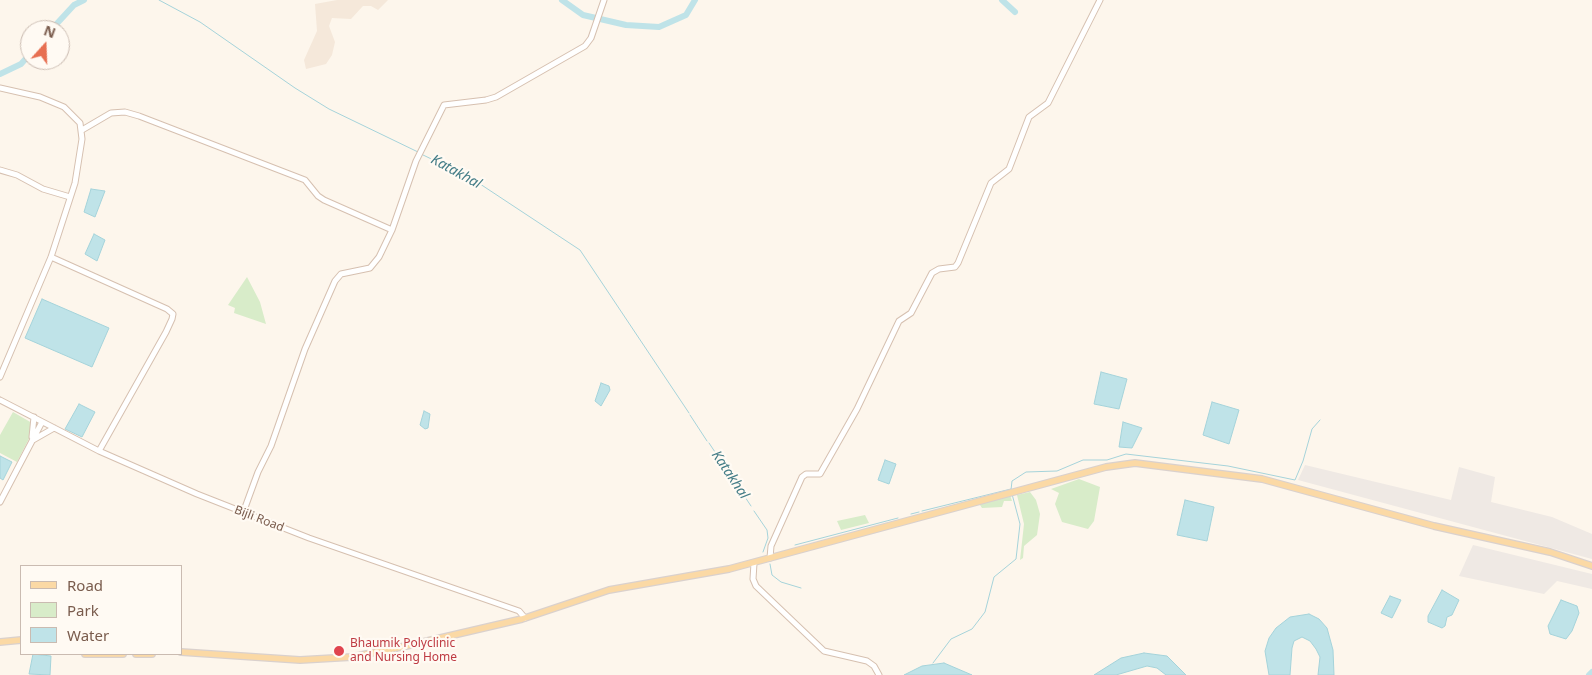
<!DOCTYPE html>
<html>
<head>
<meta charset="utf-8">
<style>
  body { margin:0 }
  #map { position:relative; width:1592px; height:675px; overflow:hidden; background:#fdf6ec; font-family:"Noto Sans",sans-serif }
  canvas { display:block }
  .legend { position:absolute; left:20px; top:565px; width:162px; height:90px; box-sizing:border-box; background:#fffaf3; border:1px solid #cabbb1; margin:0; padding:6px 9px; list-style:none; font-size:15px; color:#7a5c4d }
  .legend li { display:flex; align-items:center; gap:10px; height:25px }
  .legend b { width:25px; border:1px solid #cabbb1 }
  .north { position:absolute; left:20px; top:20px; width:50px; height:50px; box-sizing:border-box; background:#fffaf3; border:1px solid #cabbb1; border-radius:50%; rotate:20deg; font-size:14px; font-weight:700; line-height:20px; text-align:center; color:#7a5c4d }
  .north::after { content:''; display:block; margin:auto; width:18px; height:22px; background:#e76f51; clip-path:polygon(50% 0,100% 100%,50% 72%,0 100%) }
</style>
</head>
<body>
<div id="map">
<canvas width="1592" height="675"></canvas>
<ul class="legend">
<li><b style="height:6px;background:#fbd9a5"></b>Road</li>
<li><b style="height:14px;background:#d8ecc9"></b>Park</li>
<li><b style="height:14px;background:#bfe3e8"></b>Water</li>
</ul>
<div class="north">N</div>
</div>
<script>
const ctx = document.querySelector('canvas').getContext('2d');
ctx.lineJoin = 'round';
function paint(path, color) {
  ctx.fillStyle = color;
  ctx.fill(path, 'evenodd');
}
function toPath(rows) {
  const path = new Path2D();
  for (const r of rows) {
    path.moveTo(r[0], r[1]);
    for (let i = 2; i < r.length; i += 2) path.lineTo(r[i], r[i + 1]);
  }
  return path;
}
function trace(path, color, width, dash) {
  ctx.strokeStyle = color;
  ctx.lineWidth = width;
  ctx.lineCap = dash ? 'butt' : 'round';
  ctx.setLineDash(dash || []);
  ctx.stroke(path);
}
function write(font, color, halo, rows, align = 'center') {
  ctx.font = font + ' "Noto Sans",sans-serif';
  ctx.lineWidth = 4.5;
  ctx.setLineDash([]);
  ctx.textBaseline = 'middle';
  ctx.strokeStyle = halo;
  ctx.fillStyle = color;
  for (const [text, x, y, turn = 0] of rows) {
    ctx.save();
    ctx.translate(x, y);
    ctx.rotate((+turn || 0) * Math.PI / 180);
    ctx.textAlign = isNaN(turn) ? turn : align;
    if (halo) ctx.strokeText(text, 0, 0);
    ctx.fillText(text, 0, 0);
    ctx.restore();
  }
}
paint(toPath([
  [337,0,388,0,378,10,371,6,363,6,351,19,332,18,329,26,335,42,332,55,326,64,306,69,304,60,317,31,315,4]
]), '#f5e8da');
paint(toPath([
  [1305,465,1451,500,1459,467,1495,477,1491,502,1552,517,1592,534,1592,559,1298,480],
  [1473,545,1592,574,1592,589,1557,581,1544,594,1459,576]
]), '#efe9e4');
paint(toPath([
  [247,277,260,302,266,324,234,313,235,308,228,305],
  [13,412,32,423,33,431,17,462,0,453,0,435],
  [1079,479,1100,487,1094,521,1088,529,1062,522,1055,504,1059,493,1051,489],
  [1030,492,1036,500,1040,514,1037,535,1024,546,1023,558,1020,560,1024,524,1017,495],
  [1010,495,1012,501,1004,501,1002,507,982,508,978,502],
  [865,515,869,523,841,530,837,521]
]), '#d8ecc9');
const water = toPath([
  [91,189,105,191,95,217,84,212,91,189],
  [94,234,105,240,97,261,85,254,94,234],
  [42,299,109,328,92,367,25,338,42,299],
  [1101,372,1127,379,1119,409,1094,404,1101,372],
  [601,383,609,386,610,390,601,406,595,401,601,383],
  [1212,402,1239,410,1229,444,1203,435,1212,402],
  [79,404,95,412,82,437,65,429,79,404],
  [424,411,430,414,428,428,425,429,420,425,424,411],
  [1123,422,1142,428,1132,448,1119,447,1123,422],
  [0,456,12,462,3,480,0,478,0,456],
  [885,460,896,464,889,484,878,480,885,460],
  [1185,500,1214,507,1207,541,1177,535,1185,500],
  [1442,590,1459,600,1452,615,1447,617,1445,626,1442,628,1428,622,1428,616,1442,590],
  [1390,596,1401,600,1392,618,1381,613,1390,596],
  [1561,600,1577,606,1579,613,1572,631,1566,639,1550,634,1548,626,1561,600],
  [1309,614,1319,619,1327,628,1333,650,1334,675,1318,675,1320,657,1316,649,1310,641,1302,637,1294,641,1292,648,1290,675,1269,675,1265,651,1269,638,1276,628,1290,617,1309,614],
  [1144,653,1167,656,1186,675,1166,675,1157,668,1147,666,1116,675,1094,675,1121,658,1144,653],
  [33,654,51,656,50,675,29,674,33,654],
  [944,663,972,675,904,675,922,666,944,663]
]);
paint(water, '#bfe3e8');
trace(water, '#a5d3da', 1);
trace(toPath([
  [159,0,200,22,295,88,329,109,418,152],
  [421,154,471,178,580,250,689,413],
  [690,415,707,441],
  [709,443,751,506],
  [1011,490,1012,481,1026,472,1057,471,1083,460,1107,460,1126,454,1228,466,1295,480,1303,461,1312,429,1320,420],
  [754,511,767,530,768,538,763,552],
  [922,511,1011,489],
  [911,514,919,512],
  [795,545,898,518],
  [770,564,772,575,781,582,801,588],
  [933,663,951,639,972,629,985,612,994,577,1016,559,1020,524,1012,494]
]), '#a5d3da', 1);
trace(toPath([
  [562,0,583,15,626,25,659,27,686,15,695,0],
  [1002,0,1015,12],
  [51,30,74,5,84,0],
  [0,74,21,64,30,54],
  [1589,675,1592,672]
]), '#bfe3e8', 6);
const secondary = toPath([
  [0,88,40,97,64,107,80,123,82,139,75,183,51,257,0,377],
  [82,130,111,113,125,112,139,116,305,180,318,196,324,200,392,230],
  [0,170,17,175,43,189,70,197],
  [51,257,167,309,173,314,172,319,166,332,99,451],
  [0,400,99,451,197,494,309,538,519,611,525,618],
  [32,437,34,417],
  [33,440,54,428],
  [0,502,42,422],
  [243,513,258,472,271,446,305,349,335,281,341,274,370,268,379,257,392,230,416,161,444,105,486,100,496,97,585,46,591,38,604,0],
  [770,558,771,546,802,477,806,474,820,474,857,409,899,321,911,313,932,273,939,269,955,267,958,263,991,183,1009,169,1029,117,1048,103,1100,0],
  [754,563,753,579,756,586,824,651,867,661,874,666,879,675]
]);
const primary = toPath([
  [0,642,21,640],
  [181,652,300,660,352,657,406,646,522,619,609,590,729,569,1106,467,1135,463,1262,479,1434,526,1550,552,1592,566],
  [85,654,123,654],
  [136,654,152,654]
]);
trace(secondary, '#d6c0b0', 7);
trace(primary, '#dad1cd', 8);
trace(secondary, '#fff', 5);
trace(primary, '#fbd9a5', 5.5);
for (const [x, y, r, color] of [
  [339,651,6,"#e0444e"]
]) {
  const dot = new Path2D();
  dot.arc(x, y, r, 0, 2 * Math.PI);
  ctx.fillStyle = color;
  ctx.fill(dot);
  trace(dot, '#fffaf3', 2);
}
write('12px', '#7a5c4d', '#fffaf3', [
  ["Bijli Road",259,519,21]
]);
write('12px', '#be3a42', '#fffaf3', [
  ["Bhaumik Polyclinic",350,644],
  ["and Nursing Home",350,658]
], 'left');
write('italic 14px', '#437c86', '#fffaf3', [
  ["Katakhal",456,172,29],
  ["Katakhal",730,475,56]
]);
</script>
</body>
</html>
